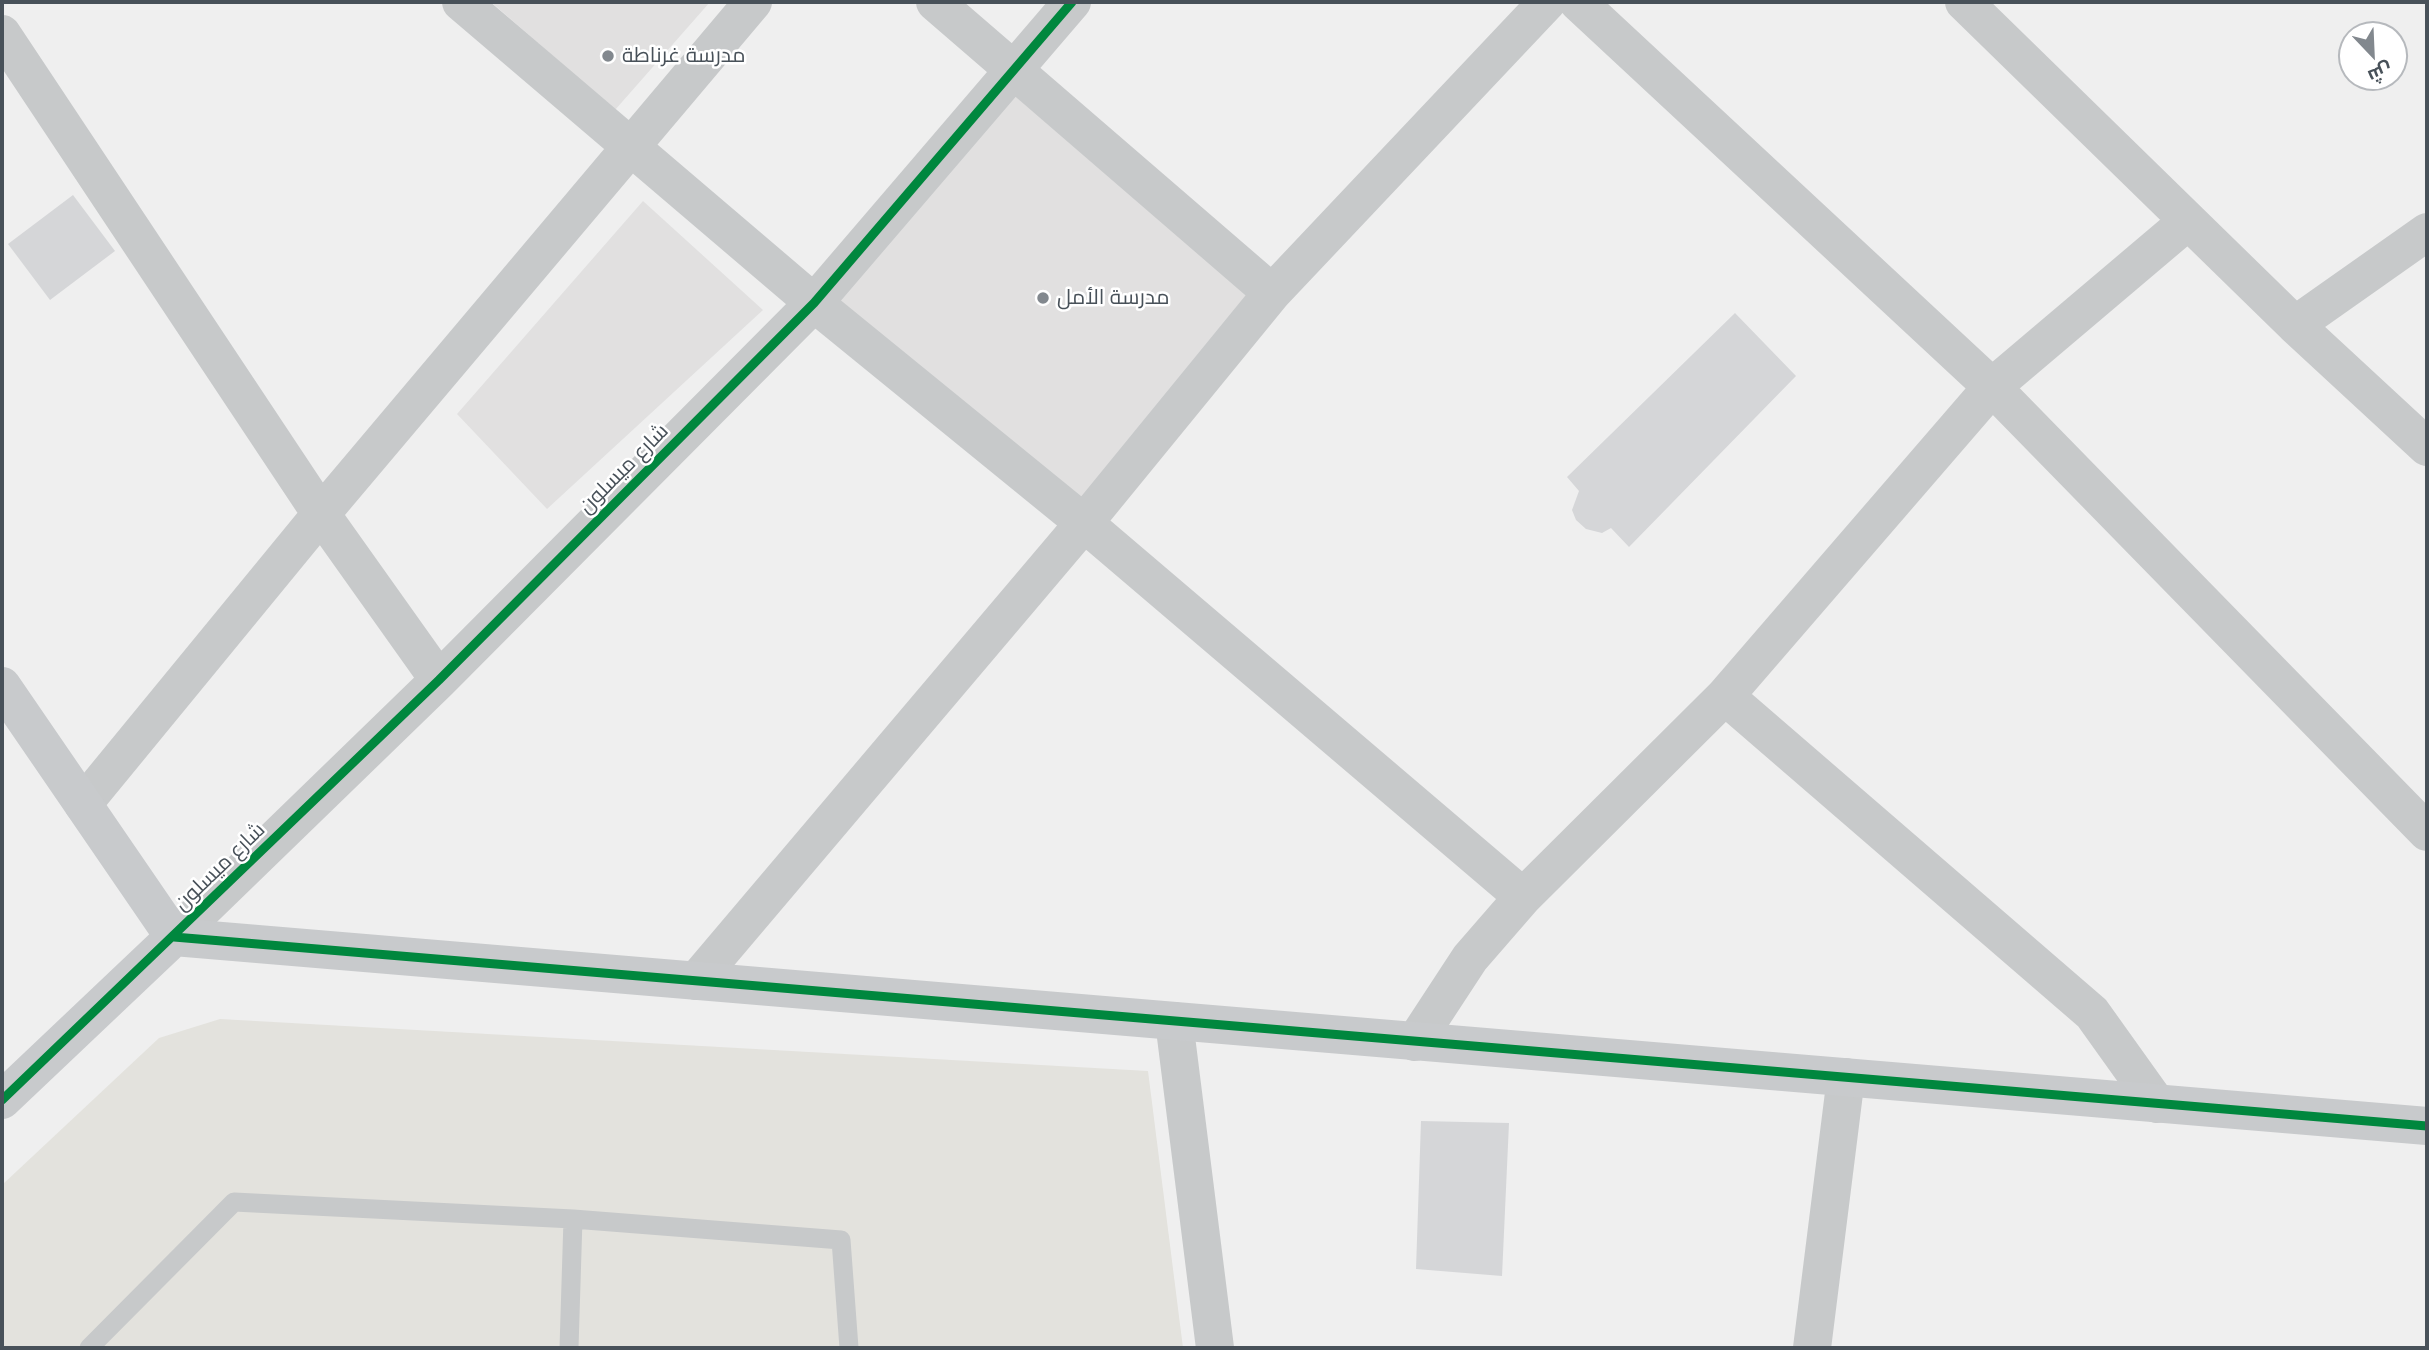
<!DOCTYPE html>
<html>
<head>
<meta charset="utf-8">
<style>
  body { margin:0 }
  #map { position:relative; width:2429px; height:1350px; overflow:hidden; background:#efefef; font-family:"Noto Sans",Cairo,sans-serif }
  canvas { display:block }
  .frame { position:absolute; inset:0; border:4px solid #485159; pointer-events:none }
  .north { position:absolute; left:2338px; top:21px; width:70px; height:70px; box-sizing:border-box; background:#fff; border:2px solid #b6b9bd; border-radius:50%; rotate:157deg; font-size:19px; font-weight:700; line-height:28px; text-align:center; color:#485159 }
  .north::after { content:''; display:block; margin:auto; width:24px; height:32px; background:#82888e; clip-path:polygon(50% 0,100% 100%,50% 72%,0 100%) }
</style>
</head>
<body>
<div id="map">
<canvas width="2429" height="1350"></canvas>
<div class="frame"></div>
<div class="north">ش</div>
</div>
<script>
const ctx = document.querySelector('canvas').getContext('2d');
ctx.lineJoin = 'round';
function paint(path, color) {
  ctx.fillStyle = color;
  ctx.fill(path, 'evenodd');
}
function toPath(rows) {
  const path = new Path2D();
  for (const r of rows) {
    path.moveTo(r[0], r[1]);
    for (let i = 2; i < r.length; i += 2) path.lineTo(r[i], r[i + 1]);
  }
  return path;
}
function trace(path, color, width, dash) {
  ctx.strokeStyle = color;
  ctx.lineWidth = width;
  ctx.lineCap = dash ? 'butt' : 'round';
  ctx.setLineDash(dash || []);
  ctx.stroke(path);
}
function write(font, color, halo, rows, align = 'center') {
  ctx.font = font + ' "Noto Sans",Cairo,sans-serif';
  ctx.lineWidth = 5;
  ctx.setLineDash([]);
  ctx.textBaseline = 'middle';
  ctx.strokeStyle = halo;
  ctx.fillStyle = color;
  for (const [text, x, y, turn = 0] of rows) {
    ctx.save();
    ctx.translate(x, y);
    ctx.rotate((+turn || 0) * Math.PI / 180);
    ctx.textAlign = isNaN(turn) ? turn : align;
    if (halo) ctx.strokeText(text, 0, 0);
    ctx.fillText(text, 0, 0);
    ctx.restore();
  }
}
paint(toPath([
  [220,1019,1148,1071,1183,1348,2,1348,2,1185,159,1038]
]), '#e3e2dd');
paint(toPath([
  [491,2,710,2,615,110],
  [1014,70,1272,293,1084,523,814,303],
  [643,201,763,310,547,509,457,414]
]), '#e1e0e0');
paint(toPath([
  [73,195,115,251,50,300,8,244],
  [1735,313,1796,376,1629,547,1611,528,1602,533,1586,529,1576,520,1572,510,1579,491,1567,477],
  [1421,1121,1509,1123,1502,1276,1416,1269]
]), '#d5d6d8');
trace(toPath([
  [89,1348,234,1202,573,1219,841,1240,849,1348],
  [569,1348,573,1219]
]), '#c7c9ca', 19);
trace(toPath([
  [461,2,814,303,1084,523,1523,897],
  [935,2,1272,293],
  [1578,2,1992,387,2427,832],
  [1964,2,2295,325,2427,447],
  [2,34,321,514,439,680],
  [2295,325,2427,232],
  [1725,696,2092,1013,2157,1104],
  [83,804,321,514,753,2],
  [174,937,439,680,814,303,1072,2],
  [696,981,1084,523,1272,293,1547,2],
  [1174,1021,1215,1348],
  [1415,1042,1470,958,1523,897,1725,696,1992,387,2188,221],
  [1812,1348,1846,1077]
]), '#c7c9ca', 38);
trace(toPath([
  [2,686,174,937],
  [2,1100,174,937,2427,1126]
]), '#c8cacc', 38);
trace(toPath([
  [174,937,2427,1126],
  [2,1100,439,680,814,303,1072,2]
]), '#00873e', 9);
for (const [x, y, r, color] of [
  [608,56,7,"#82888e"],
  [1043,298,7,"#82888e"]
]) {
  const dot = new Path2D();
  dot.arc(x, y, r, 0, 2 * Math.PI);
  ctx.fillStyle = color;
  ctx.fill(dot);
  trace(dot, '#fff', 2.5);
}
write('21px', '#485159', '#fff', [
  ["مدرسة غرناطة",622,56],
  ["مدرسة الأمل",1057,298]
], 'left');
write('21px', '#485159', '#fff', [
  ["شارع ميسلون",624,469,-45],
  ["شارع ميسلون",220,867,-44]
]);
</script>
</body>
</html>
